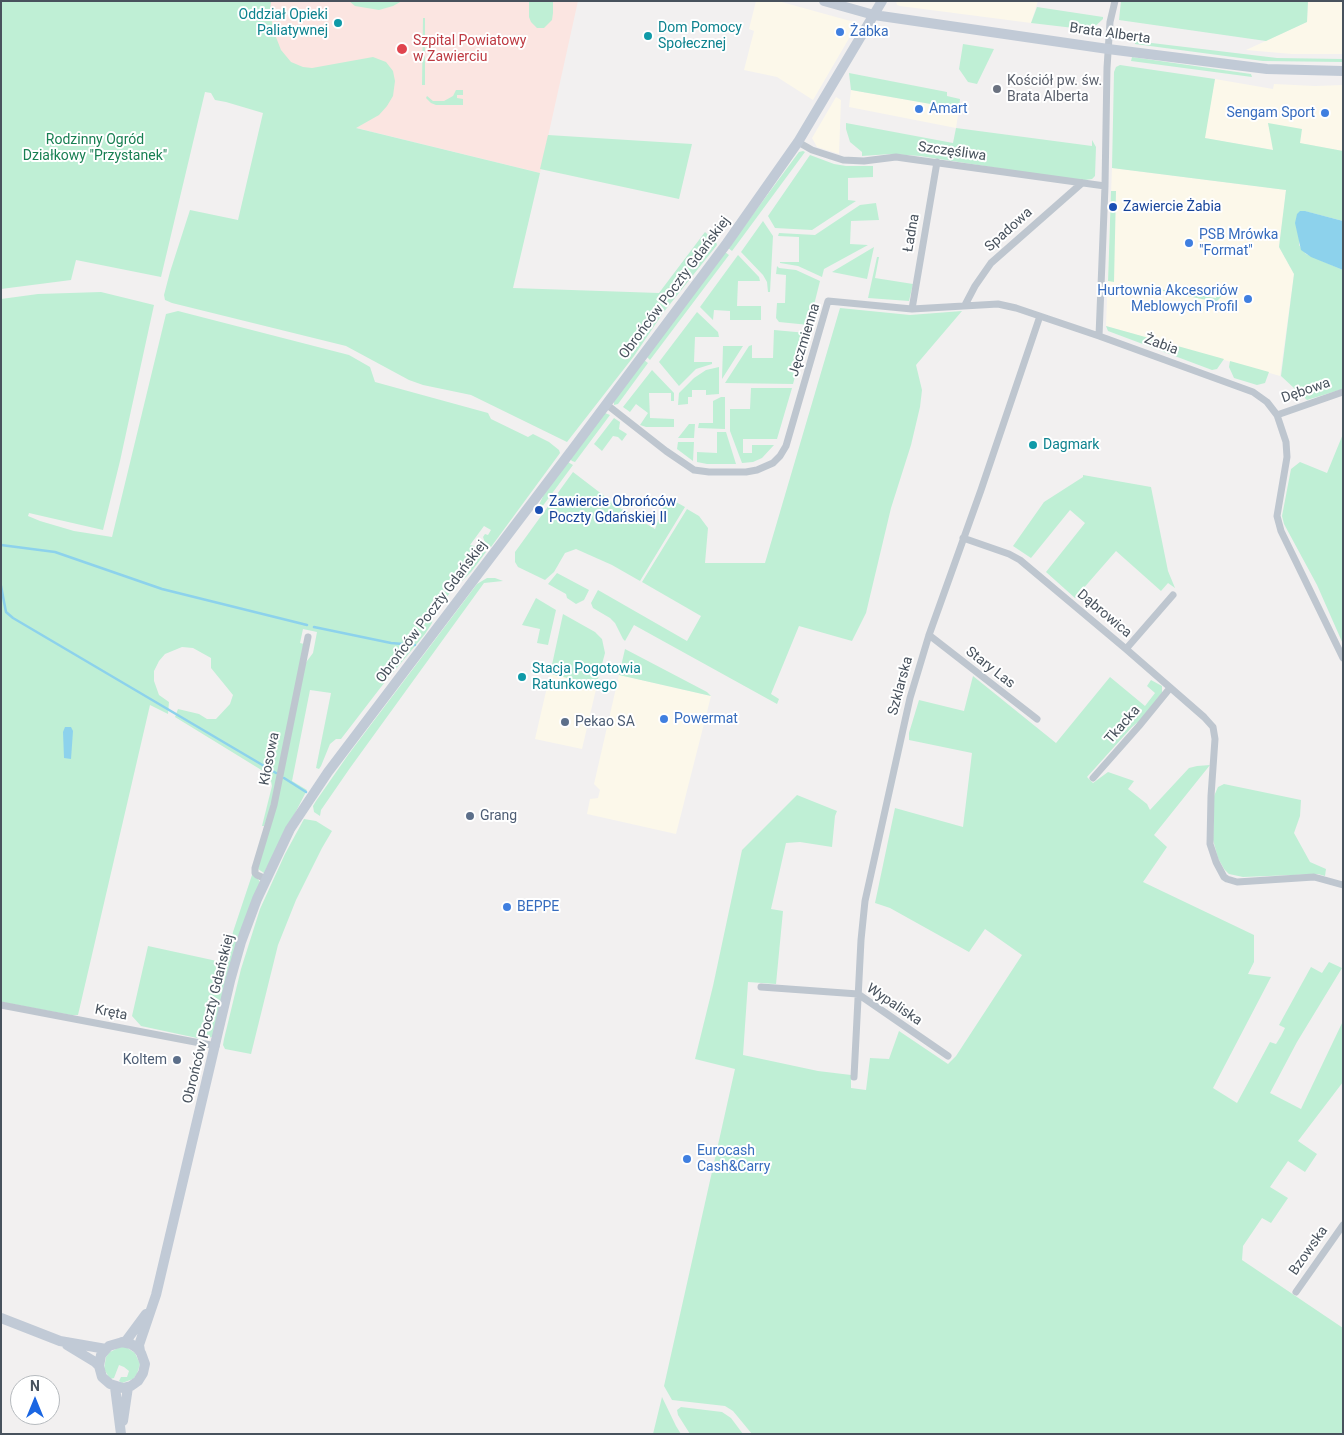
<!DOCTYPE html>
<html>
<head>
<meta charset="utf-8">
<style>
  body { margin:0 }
  #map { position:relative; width:1344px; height:1435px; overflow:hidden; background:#f2f0f0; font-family:Roboto,sans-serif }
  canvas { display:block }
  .frame { position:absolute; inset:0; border:2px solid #48525d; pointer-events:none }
  .north { position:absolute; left:10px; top:1375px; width:50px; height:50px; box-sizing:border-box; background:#fff; border:1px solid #b6babe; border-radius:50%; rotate:0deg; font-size:14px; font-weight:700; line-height:20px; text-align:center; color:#48525d }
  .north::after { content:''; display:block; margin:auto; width:18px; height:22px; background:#1b66e2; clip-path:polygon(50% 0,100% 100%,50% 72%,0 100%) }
</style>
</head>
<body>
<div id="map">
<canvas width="1344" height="1435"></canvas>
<div class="frame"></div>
<div class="north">N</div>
</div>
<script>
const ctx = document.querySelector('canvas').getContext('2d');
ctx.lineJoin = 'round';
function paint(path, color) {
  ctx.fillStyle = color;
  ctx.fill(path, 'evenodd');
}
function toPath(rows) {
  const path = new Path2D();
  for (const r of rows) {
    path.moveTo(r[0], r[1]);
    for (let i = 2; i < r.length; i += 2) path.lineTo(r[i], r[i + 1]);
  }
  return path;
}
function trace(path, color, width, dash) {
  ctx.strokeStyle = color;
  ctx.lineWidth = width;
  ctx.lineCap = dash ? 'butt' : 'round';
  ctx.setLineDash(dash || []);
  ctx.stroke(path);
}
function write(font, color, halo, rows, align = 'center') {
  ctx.font = font + ' Roboto,sans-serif';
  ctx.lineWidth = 4;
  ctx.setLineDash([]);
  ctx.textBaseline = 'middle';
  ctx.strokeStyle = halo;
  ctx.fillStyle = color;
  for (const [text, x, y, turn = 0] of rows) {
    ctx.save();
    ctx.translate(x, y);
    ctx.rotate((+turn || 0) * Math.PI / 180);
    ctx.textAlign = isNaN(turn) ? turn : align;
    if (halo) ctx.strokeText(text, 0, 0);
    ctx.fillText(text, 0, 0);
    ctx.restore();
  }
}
paint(toPath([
  [756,1,778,1,854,22,855,28,813,100,777,77,744,70,754,31,749,29],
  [896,1,1038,1,1031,23,900,6,897,5],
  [1308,1,1343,1,1343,54,1292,54,1246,50,1307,22],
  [1215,79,1273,89,1274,84,1315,86,1343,85,1343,151,1299,143,1268,123,1274,150,1204,138],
  [851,90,959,109,956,128,849,107],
  [836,97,841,100,839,154,817,147,812,138],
  [1112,168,1286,190,1279,247,1294,274,1280,376,1106,326],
  [550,674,597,685,582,749,535,739],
  [619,675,711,696,676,834,587,814,590,799,598,798,600,790,594,784]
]), '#fcf8ea');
paint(toPath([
  [249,1,578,1,540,173,226,96]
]), '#fbe5e1');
paint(toPath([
  [1,1,271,1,270,12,274,32,281,50,291,62,303,67,312,68,373,57,386,62,393,71,395,81,393,96,387,106,379,115,356,128,540,173,513,288,659,293,705,232,716,242,717,245,663,313,634,356,567,442,471,395,423,385,409,380,346,346,172,303,165,300,164,295,170,272,190,210,238,220,263,113,226,102,215,100,211,93,205,92,161,277,76,260,71,280,1,289],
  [349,1,402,1,393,6,379,10,355,6],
  [529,1,553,1,553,13,552,20,544,28,537,28,531,22,529,17],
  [1121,1,1308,1,1307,22,1266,41,1119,20],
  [1037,7,1103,17,1103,19,1091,30,1031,23],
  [423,18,425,18,425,85,422,85],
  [1135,41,1277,58,1343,59,1343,62,1263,61,1135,44],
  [963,44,994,49,977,84,968,82,959,69],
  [1132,57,1251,74,1252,77,1131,61],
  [1120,65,1215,79,1205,138,1273,150,1268,123,1302,129,1300,143,1343,151,1343,221,1304,211,1299,245,1306,254,1343,270,1343,389,1307,400,1281,376,1294,274,1279,247,1286,190,1112,168,1114,72,1116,67],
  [849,73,947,92,947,96,960,99,959,109,851,90],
  [456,90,463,90,463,95,457,95,457,98,463,99,463,105,436,105,431,103,426,98,427,96,433,101,444,101,453,96],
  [846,123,953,143,956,128,1092,146,1092,140,1096,147,1095,176,1092,179,1085,180,1074,180,920,156,891,154,862,156,862,152,850,142,846,129],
  [548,135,692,144,679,199,540,169],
  [803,151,805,152,732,251,728,248,799,152],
  [810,155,834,164,846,166,873,166,873,177,848,178,848,200,856,201,812,230,775,228,768,216],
  [1111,191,1116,191,1114,282,1108,281],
  [876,203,879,220,851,221,850,244,868,245,824,269,822,277,798,266,780,263,780,262,799,262,799,237,778,236,779,233,815,235,860,205],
  [763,221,773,236,770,292,768,292,767,282,763,275,741,252],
  [874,247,867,279,832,272],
  [725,252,729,255,650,360,647,357],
  [738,255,759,277,760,281,738,281,737,306,761,306,761,320,730,320,730,311,714,310,713,320,700,307],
  [877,257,879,257,875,278,913,284,909,301,868,298],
  [777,266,779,268,796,270,820,281,809,325,779,322,776,318,777,303,785,303,786,275,776,274],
  [1139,286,1216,298,1217,288,1220,287,1222,290,1221,297,1216,302],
  [101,292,154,305,120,461,103,530,29,513,28,516,40,521,74,531,112,537,166,314,178,311,349,355,370,367,375,382,488,413,491,419,528,437,533,434,549,442,559,450,560,453,491,547,485,543,483,537,485,534,488,535,491,530,484,526,470,545,479,547,486,552,471,572,449,594,433,617,432,623,425,634,381,687,341,739,336,739,330,744,321,766,319,769,316,768,331,693,310,690,292,781,307,790,264,873,258,869,304,665,313,653,317,632,303,629,300,643,304,644,271,808,264,826,262,826,272,786,271,781,263,771,175,717,178,709,199,714,207,719,216,719,230,704,233,695,211,668,211,658,193,648,182,647,165,654,159,661,154,671,154,681,159,695,169,702,168,714,150,705,78,1015,71,1015,1,1002,1,299,38,294],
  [840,308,910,315,962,311,916,365,922,390,920,407,911,445,891,508,866,613,852,641,799,626,771,694,779,699,777,704,634,625,625,641,623,639,615,623,610,618,593,608,591,603,598,590,687,641,701,616,642,582,687,509,699,516,708,528,705,563,765,563],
  [697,312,718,332,719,337,695,337,694,362,712,362,712,364,696,369,679,386,659,362],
  [1106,326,1224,359,1217,369,1212,370,1108,331],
  [774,330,807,333,793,384,725,383,749,346,752,345,752,358,773,358],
  [723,346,743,346,722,379],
  [644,360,648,363,618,404,614,405,614,401],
  [1230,361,1269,372,1265,383,1257,385,1234,378,1229,367],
  [719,367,719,394,706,395,706,390,692,390,692,397,688,397,688,404,678,405,679,393,694,378,706,370],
  [652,370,674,393,674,401,671,401,671,393,649,393,650,418,674,419,674,427,646,427,640,425,648,413,636,404,630,412,623,407],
  [751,388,792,388,777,439,743,439,743,453,752,453,752,445,774,445,762,458,753,462,742,463,730,431,730,409,750,409],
  [721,397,725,397,725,429,698,428,699,423,713,423,713,401],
  [605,413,610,415,575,462,572,461,570,459],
  [614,418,620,422,619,429,627,434,622,441,618,437,613,436,602,451,594,444],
  [689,424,695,424,694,438,678,438],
  [717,432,726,432,736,464,707,464,697,462,697,452,717,453],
  [1343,434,1343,644,1317,585,1284,524,1282,516,1291,469,1300,462,1327,473],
  [678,442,694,442,693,461,677,449],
  [568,462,573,465,542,507,539,505,544,494],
  [573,472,620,508,655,529,667,497,685,507,640,581,612,565,576,549,565,553,554,572,545,580,518,567,515,562,515,552],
  [1083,475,1151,487,1168,571,1175,588,1168,583,1161,591,1116,551,1075,598,1046,572,1085,523,1070,510,1031,558,1013,546,1044,502,1083,477],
  [557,573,589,590,584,600,576,604,567,598,566,594,548,584],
  [487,578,495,578,503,581,484,583,350,768,321,810,320,816,314,812,313,806,316,801,348,755,477,584],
  [536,598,556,610,548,645,537,643,540,629,522,625],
  [563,614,595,632,602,639,605,653,598,679,588,681,582,679,581,681,550,674],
  [625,649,707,692,711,696,619,675],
  [973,676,1056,743,1110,677,1145,706,1155,693,1147,686,1151,680,1162,686,1162,693,1144,717,1132,727,1087,777,1093,783,1108,772,1134,781,1128,789,1147,804,1150,810,1189,768,1197,766,1210,765,1154,835,1167,847,1143,882,1254,935,1254,962,1248,974,1271,977,1213,1088,1237,1103,1270,1042,1276,1044,1281,1036,1285,1028,1279,1025,1311,967,1322,973,1329,962,1342,968,1297,1042,1270,1093,1301,1109,1343,1021,1343,1082,1298,1141,1317,1154,1305,1172,1288,1161,1270,1187,1288,1198,1271,1223,1262,1218,1243,1246,1242,1260,1343,1328,1343,1434,752,1434,733,1411,725,1406,672,1400,664,1386,735,1069,695,1059,713,986,742,850,797,795,837,811,835,816,832,847,800,842,786,843,771,909,783,911,776,984,748,982,743,1055,818,1071,851,1075,851,1088,866,1090,870,1058,889,1059,899,1031,948,1064,956,1056,1022,955,985,929,969,952,890,908,875,903,895,808,963,827,972,753,909,740,909,733,919,700,964,711],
  [1224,784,1301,800,1300,816,1294,833,1310,862,1326,869,1325,876,1318,874,1243,877,1229,874,1224,869,1218,858,1213,840,1214,796,1218,787],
  [304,819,316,821,332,831,322,848,296,900,278,945,251,1054,225,1049,223,1045,224,1039,241,969,260,909,285,854],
  [253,872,260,882,214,1036,206,1039,197,1038,141,1026,132,1016,148,946,226,963,233,932],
  [120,1347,126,1347,135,1353,140,1364,137,1374,133,1379,122,1383,119,1381,121,1377,127,1377,129,1371,124,1367,119,1365,114,1378,110,1379,104,1369,106,1357,110,1352],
  [662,1397,676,1426,681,1434,653,1434],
  [681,1407,722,1412,731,1418,743,1434,690,1434,678,1415,677,1410]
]), '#bfefd5');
paint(toPath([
  [1300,211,1305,211,1343,221,1343,270,1311,257,1301,250,1295,223,1297,214],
  [65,727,71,727,73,731,71,759,64,758,63,732]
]), '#8dd2ec');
trace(toPath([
  [1,545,55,552,162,589,307,625],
  [1,586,6,612,13,618,276,773],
  [314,627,391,643,415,645],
  [284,778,306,792]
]), '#8dd2ec', 2.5);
trace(toPath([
  [798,142,812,150,843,160,864,161,896,157,910,159,1105,186],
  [965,305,975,286,991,263,1082,183],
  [912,309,937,162],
  [1099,336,1105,186,1107,68,1110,22,1115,1],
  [606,404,666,451,694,470,709,472,746,472,757,470,773,463,780,456,786,446,828,301,912,309,998,304,1016,308,1099,336,1253,392,1267,402,1277,415,1286,442,1287,457,1277,516,1281,531,1343,658],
  [1277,415,1343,392],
  [963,538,1009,554,1020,560,1126,649,1204,717,1213,727,1215,739,1211,796,1210,844,1216,862,1224,877,1227,879,1237,882,1314,877,1343,885],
  [929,635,1037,719],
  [1126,649,1173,595],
  [1093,778,1139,726,1170,688],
  [266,879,257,875,255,873,255,868,274,805,308,637],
  [761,987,858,994,948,1056],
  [1,1005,216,1046],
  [854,1077,861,940,865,901,910,698,929,635,981,490,1040,316],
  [1296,1292,1343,1225]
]), '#bec6cf', 7);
trace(toPath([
  [824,1,874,15,1108,49,1267,69,1343,71],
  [1,1318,60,1341,106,1349],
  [122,1342,131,1344,137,1348,141,1353,145,1364,143,1373,138,1381,131,1386,123,1388,110,1384,102,1377,99,1366,101,1355,109,1346,126,1341,146,1314],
  [67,1345,95,1362,99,1366],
  [140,1351,139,1345,156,1295,230,981,241,942,257,899,290,829,328,772,572,450,727,243,798,142,882,1],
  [115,1387,121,1434],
  [123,1421,128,1387]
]), '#c1cad6', 10);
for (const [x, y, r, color] of [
  [338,23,5,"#0f9aa8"],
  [840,32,5,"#3f7fe0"],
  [648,36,5,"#0f9aa8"],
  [402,49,6,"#e0444e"],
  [997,89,5,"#6b7280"],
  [919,109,5,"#3f7fe0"],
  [1325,113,5,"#3f7fe0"],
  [1113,207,5,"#1a4fb4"],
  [1189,243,5,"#3f7fe0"],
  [1248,299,5,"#3f7fe0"],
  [1033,445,5,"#0f9aa8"],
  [539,510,5,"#1a4fb4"],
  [522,677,5,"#0f9aa8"],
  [664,719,5,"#3f7fe0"],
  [565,722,5,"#5c6f8a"],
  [470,816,5,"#5c6f8a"],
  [507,907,5,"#3f7fe0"],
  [177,1060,5,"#5c6f8a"],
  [687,1159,5,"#3f7fe0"]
]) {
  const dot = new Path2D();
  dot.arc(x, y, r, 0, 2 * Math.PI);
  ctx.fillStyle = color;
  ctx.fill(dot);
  trace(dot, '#fff', 2);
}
write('14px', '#0d838f', '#fff', [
  ["Oddział Opieki",328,15,"right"],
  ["Paliatywnej",328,31,"right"],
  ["Dom Pomocy",658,28],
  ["Społecznej",658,44],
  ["Dagmark",1043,445],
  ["Stacja Pogotowia",532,669],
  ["Ratunkowego",532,685]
], 'left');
write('14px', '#366cbe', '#fff', [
  ["Żabka",850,32],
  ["Amart",929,109],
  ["Sengam Sport",1315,113,"right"],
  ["PSB Mrówka",1199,235],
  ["\"Format\"",1199,251],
  ["Hurtownia Akcesoriów",1238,291,"right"],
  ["Meblowych Profil",1238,307,"right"],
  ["Powermat",674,719],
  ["BEPPE",517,907],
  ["Eurocash",697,1151],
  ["Cash&Carry",697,1167]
], 'left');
write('14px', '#48525d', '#fff', [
  ["Brata Alberta",1110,34,8],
  ["Szczęśliwa",952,152,8],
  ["Spadowa",1009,230,-42],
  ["Ładna",912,233,-80],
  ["Obrońców Poczty Gdańskiej",675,288,-53],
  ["Jęczmienna",805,340,-73],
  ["Żabia",1161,345,20],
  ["Dębowa",1306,391,-19],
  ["Obrońców Poczty Gdańskiej",432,612,-53],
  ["Dąbrowica",1104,614,40],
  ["Stary Las",990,668,38],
  ["Szklarska",901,686,-75],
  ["Tkacka",1123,725,-49],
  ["Kłosowa",270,759,-79],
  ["Wypaliska",894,1005,34],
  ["Kręta",111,1013,11],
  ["Obrońców Poczty Gdańskiej",209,1019,-76],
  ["Bzowska",1309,1251,-55]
]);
write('14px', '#be3a42', '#fff', [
  ["Szpital Powiatowy",413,41],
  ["w Zawierciu",413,57]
], 'left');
write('14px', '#5b616d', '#fff', [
  ["Kościół pw. św.",1007,81],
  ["Brata Alberta",1007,97]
], 'left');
write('14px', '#187f52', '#fff', [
  ["Rodzinny Ogród",95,140],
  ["Działkowy \"Przystanek\"",95,156]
]);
write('14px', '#164399', '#fff', [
  ["Zawiercie Żabia",1123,207],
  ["Zawiercie Obrońców",549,502],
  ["Poczty Gdańskiej II",549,518]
], 'left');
write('14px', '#4e5e75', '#fff', [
  ["Pekao SA",575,722],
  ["Grang",480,816],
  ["Koltem",167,1060,"right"]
], 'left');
</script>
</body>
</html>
